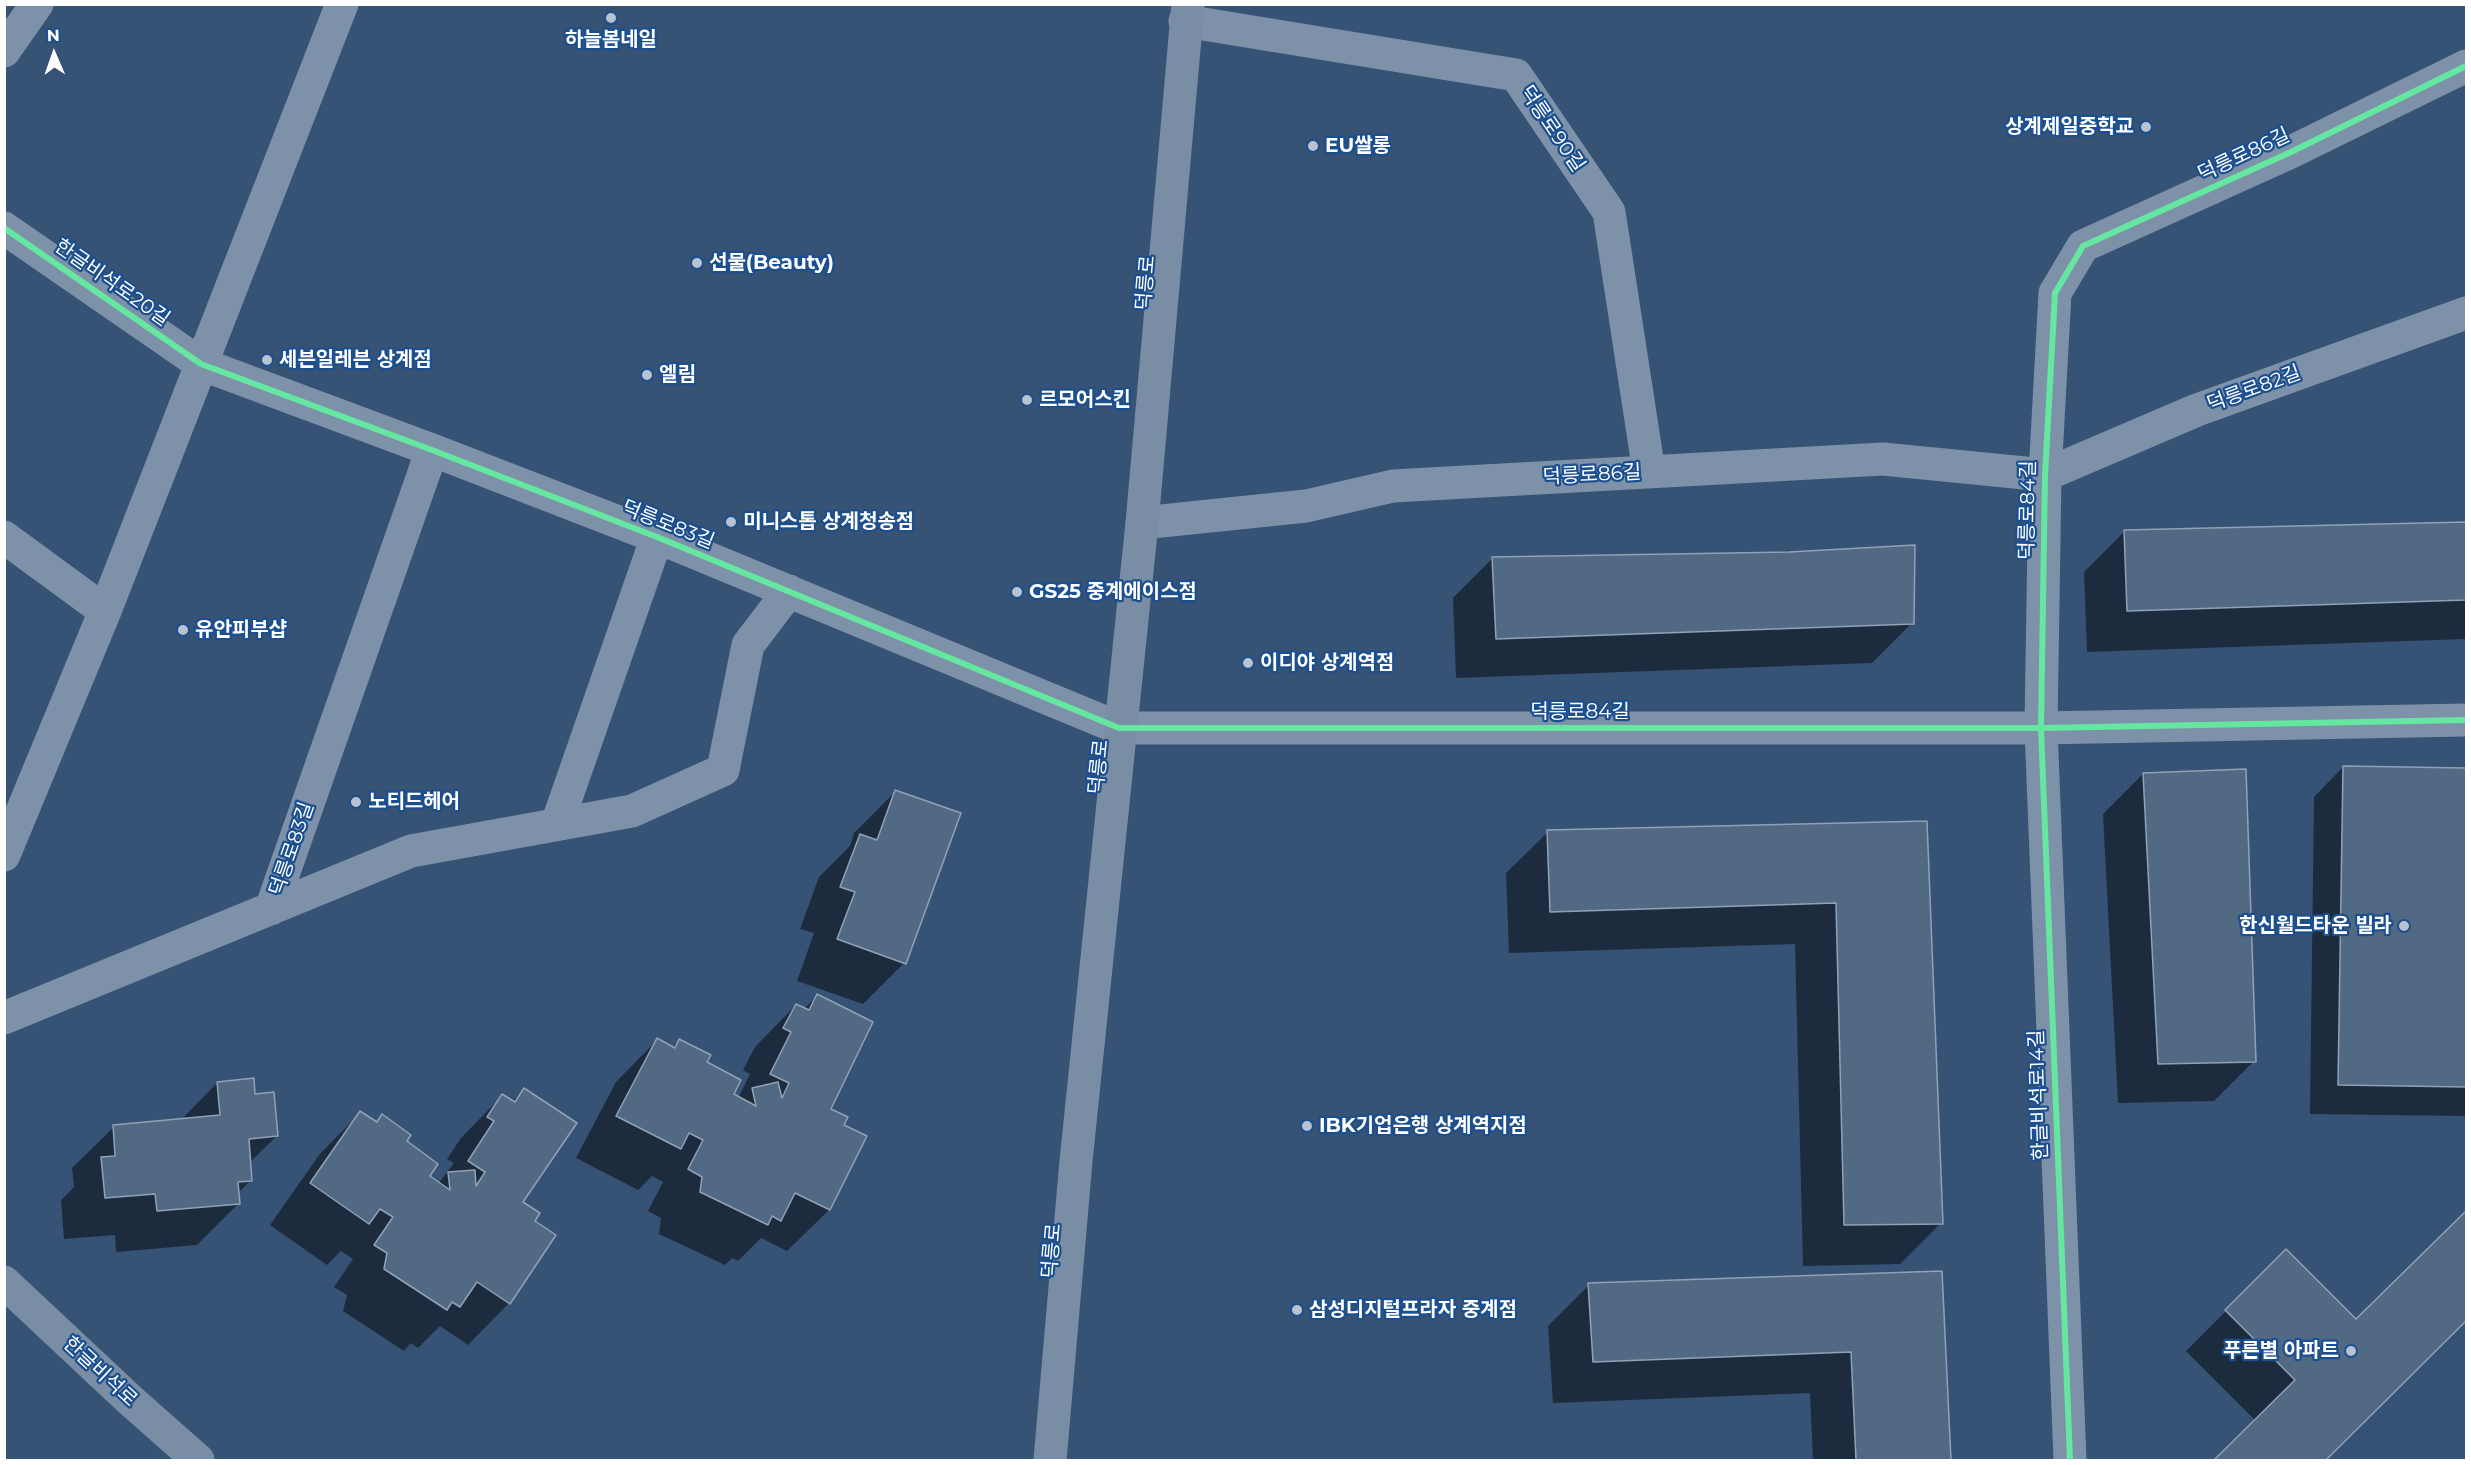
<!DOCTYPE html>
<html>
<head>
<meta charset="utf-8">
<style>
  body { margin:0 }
  #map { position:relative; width:2471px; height:1465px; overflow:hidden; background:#365274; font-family:Montserrat,sans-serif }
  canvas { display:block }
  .frame { position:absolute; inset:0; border:6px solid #fff; pointer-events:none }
  .north { position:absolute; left:24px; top:24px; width:60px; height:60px; -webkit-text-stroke:4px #1b4f8f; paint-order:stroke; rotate:358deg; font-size:16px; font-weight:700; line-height:24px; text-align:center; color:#fff }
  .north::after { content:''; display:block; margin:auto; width:21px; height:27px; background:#fff; clip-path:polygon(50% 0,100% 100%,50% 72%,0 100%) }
</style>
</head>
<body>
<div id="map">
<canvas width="2471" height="1465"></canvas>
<div class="frame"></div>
<div class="north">N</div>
</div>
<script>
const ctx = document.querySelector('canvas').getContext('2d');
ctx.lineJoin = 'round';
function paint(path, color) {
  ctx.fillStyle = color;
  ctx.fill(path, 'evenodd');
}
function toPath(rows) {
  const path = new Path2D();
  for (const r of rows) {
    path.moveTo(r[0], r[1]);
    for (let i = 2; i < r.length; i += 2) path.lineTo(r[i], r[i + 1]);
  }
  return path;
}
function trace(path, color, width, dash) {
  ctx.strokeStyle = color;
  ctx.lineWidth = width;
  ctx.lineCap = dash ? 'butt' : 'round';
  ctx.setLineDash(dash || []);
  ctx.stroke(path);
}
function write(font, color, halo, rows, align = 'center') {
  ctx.font = font + ' Montserrat,"Noto Sans KR",sans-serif';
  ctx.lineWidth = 4.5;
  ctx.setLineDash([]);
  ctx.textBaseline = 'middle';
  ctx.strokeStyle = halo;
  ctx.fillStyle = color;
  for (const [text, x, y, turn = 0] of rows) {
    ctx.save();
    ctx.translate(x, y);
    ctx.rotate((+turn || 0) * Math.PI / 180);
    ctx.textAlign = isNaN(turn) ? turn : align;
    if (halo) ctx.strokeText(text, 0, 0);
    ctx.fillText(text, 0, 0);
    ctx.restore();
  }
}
paint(toPath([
  [2466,524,2466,639,2087,652,2084,572,2125,531],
  [1493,558,1912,623,1872,663,1456,678,1453,598],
  [2343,767,2466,769,2466,1116,2310,1114,2314,797],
  [2143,774,2254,1061,2214,1101,2118,1103,2103,814],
  [896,791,904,963,863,1004,797,981,814,933,800,929,819,877,850,846,854,833],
  [1926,823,1941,1223,1900,1264,1803,1266,1795,944,1509,953,1506,873,1548,832],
  [817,996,829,1109,842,1126,865,1137,829,1210,787,1251,761,1238,738,1261,732,1258,725,1265,659,1234,661,1218,648,1211,663,1182,652,1176,638,1190,576,1158,616,1082,657,1040,672,1048,679,1041,705,1063,732,1095,738,1098,750,1074,743,1070,755,1047,796,1005,804,1009],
  [217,1083,253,1095,277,1136,249,1163,251,1180,237,1194,238,1204,197,1245,116,1252,115,1235,64,1239,61,1200,74,1187,72,1168,114,1127,180,1121],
  [524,1090,521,1202,533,1221,509,1303,468,1345,440,1326,418,1348,411,1343,404,1351,343,1311,347,1295,334,1287,353,1259,341,1251,327,1265,270,1225,319,1155,360,1113,375,1123,382,1116,404,1141,428,1177,438,1184,454,1163,447,1159,461,1138,502,1096,512,1102],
  [2466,1213,2466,1319,2324,1460,2217,1460,2256,1421,2186,1351,2286,1251,2356,1321],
  [1941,1273,1950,1460,1813,1460,1810,1393,1553,1403,1548,1326,1589,1285]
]), '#0007');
const building = toPath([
  [2466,522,2466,600,2127,611,2124,530,2466,522],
  [1915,545,1914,624,1496,639,1492,557,1789,552,1915,545],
  [2343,766,2466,768,2466,1087,2338,1085,2343,766],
  [2246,769,2256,1062,2158,1064,2143,773,2246,769],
  [895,790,961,813,906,964,837,939,855,892,840,887,860,834,877,840,895,790],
  [1927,821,1943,1224,1844,1225,1836,903,1550,912,1547,830,1927,821],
  [817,994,873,1022,831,1109,848,1117,844,1125,867,1136,830,1210,795,1193,781,1221,772,1216,768,1225,700,1192,702,1177,688,1169,703,1140,689,1133,681,1149,616,1116,657,1038,675,1048,679,1039,711,1055,707,1062,741,1080,734,1094,756,1106,752,1088,778,1082,782,1098,789,1083,770,1074,791,1032,783,1028,796,1004,809,1010,817,994],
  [254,1078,255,1094,274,1092,278,1136,249,1139,252,1181,238,1182,240,1204,157,1211,155,1194,105,1198,101,1157,115,1156,113,1125,220,1115,217,1082,254,1078],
  [524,1088,577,1123,523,1202,540,1213,535,1221,556,1235,510,1304,477,1282,460,1307,452,1302,447,1310,384,1269,387,1253,374,1245,393,1217,380,1209,369,1224,310,1183,360,1111,377,1122,382,1114,411,1135,407,1141,438,1164,430,1176,450,1190,448,1172,475,1170,476,1186,485,1172,468,1161,494,1121,487,1117,502,1094,515,1102,524,1088],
  [2466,1211,2466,1321,2326,1460,2214,1460,2295,1380,2225,1310,2286,1249,2356,1319,2466,1211],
  [1942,1271,1951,1460,1856,1460,1851,1352,1593,1362,1588,1283,1942,1271]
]);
paint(building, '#526984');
trace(building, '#92a2b6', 1.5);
trace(toPath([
  [1185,21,1516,75,1609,212,1649,472],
  [4,228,201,364,432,450,657,537,1119,728,2041,728,2466,720],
  [1142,523,1306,506,1393,486,1883,459,2045,475,2197,410,2466,313],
  [4,537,105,611],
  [557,824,657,537],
  [4,855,105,611,342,4],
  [271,909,432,450],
  [4,1018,411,851,632,811,723,770,748,645,789,591],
  [2070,1460,2041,728,2045,475,2055,293,2083,246,2291,152,2466,66]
]), '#7d92a8', 33);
trace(toPath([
  [4,51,37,4]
]), '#7d92a8', 33);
trace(toPath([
  [4,1282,130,1400,198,1460],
  [1050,1460,1076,1161,1142,523,1188,4]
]), '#798da4', 33);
trace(toPath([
  [4,228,201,364,432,450,657,537,1119,728,2041,728,2466,720],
  [2070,1460,2041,728,2045,475,2055,293,2083,246,2291,152,2466,66]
]), '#66e7a1', 6);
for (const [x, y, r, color] of [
  [611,18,6,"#b9c2ce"],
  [2146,127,6,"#b9c2ce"],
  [1313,146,6,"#b9c2ce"],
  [697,263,6,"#b9c2ce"],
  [267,360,6,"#b9c2ce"],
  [647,375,6,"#b9c2ce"],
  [1027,400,6,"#b9c2ce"],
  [731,522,6,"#b9c2ce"],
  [1017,592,6,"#b9c2ce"],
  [183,630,6,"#b9c2ce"],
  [1248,663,6,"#b9c2ce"],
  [356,802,6,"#b9c2ce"],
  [2404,926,6,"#b9c2ce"],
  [1307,1126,6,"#b9c2ce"],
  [1297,1310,6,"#b9c2ce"],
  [2351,1351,6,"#b9c2ce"]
]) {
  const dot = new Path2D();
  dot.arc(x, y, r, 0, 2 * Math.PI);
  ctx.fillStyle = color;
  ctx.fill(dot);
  trace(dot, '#1b4f8f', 2);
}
write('bold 20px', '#fff', '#1b4f8f', [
  ["하늘봄네일",611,40,"center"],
  ["상계제일중학교",2134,127,"right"],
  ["EU쌀롱",1325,146],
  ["선물(Beauty)",709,263],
  ["세븐일레븐 상계점",279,360],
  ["엘림",659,375],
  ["르모어스킨",1039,400],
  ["미니스톱 상계청송점",743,522],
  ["GS25 중계에이스점",1029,592],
  ["유안피부샵",195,630],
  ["이디야 상계역점",1260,663],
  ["노티드헤어",368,802],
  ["한신월드타운 빌라",2392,926,"right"],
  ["IBK기업은행 상계역지점",1319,1126],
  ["삼성디지털프라자 중계점",1309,1310],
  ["푸른별 아파트",2339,1351,"right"]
], 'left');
write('20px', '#fff', '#1b4f8f', [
  ["덕릉로90길",1552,129,56],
  ["덕릉로86길",2244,155,-25],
  ["한글비석로20길",112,283,35],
  ["덕릉로",1146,283,-85],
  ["덕릉로82길",2254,389,-20],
  ["덕릉로86길",1592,475,-3],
  ["덕릉로84길",2028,510,-89],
  ["덕릉로83길",668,525,22],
  ["덕릉로84길",1580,712],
  ["덕릉로",1099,767,-84],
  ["덕릉로83길",292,849,-71],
  ["한글비석로14길",2039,1095,-92],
  ["덕릉로",1052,1251,-85],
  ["한글비석로",100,1372,43]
]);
</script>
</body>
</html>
